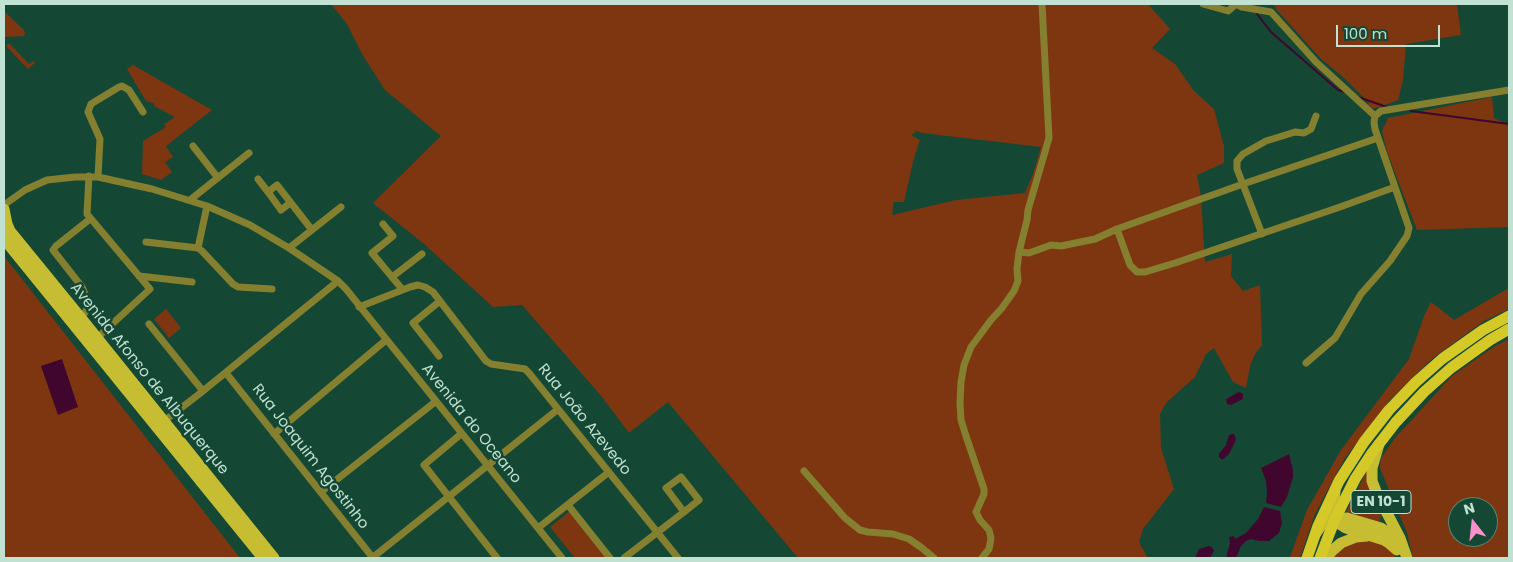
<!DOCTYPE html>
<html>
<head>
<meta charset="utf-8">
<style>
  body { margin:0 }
  #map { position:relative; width:1513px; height:562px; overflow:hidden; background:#144835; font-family:Poppins,sans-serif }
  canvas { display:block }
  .frame { position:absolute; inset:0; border:5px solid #c1e1d2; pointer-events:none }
  .north { position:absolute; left:1448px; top:497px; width:50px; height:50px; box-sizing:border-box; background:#144835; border:1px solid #598574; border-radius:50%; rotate:344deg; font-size:14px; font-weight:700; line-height:20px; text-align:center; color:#c1e1d2 }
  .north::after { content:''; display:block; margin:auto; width:18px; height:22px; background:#f890cc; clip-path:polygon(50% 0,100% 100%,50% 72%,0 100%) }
  .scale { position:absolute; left:1336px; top:25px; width:104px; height:22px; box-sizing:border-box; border:2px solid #c1e1d2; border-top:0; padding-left:6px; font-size:15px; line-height:18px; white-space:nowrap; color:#c1e1d2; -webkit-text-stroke:4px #144835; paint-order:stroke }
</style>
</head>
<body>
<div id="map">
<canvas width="1513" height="562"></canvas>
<div class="frame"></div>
<div class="north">N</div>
<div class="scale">100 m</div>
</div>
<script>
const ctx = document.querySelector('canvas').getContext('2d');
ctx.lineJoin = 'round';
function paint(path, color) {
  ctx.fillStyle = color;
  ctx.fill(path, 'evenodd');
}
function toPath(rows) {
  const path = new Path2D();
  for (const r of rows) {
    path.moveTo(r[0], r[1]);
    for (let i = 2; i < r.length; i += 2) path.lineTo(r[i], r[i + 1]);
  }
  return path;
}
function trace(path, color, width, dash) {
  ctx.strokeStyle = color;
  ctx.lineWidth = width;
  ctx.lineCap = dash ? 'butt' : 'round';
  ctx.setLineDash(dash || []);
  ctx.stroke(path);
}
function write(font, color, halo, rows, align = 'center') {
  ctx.font = font + ' Poppins,sans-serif';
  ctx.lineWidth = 5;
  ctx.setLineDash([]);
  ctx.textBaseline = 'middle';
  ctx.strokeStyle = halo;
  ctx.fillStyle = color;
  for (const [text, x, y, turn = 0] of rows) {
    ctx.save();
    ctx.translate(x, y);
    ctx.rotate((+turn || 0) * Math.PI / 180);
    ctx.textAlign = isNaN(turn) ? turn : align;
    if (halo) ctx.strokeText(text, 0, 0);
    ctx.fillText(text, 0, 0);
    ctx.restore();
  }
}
paint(toPath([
  [331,4,1148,4,1170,29,1152,48,1175,64,1194,91,1214,109,1224,146,1224,163,1197,175,1201,196,1205,262,1232,254,1231,276,1243,291,1260,285,1262,345,1255,354,1250,366,1246,388,1233,382,1214,348,1206,354,1195,377,1166,403,1160,414,1161,448,1174,489,1143,529,1139,542,1148,558,798,558,668,402,629,433,602,397,522,305,493,307,423,243,373,203,441,136,385,90,362,54,347,24],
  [917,131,922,133,1041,147,1033,174,1025,193,956,200,892,215,894,202,904,202,913,162,920,140,911,135],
  [1273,4,1457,4,1461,35,1406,44,1403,80,1398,100,1374,109,1368,105,1369,103,1342,76,1321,59,1276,9],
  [4,11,24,30,25,33,24,36,4,37],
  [8,44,10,44,29,64,33,61,35,63,28,69,6,46],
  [133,65,212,110,166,146,173,157,165,162,172,172,161,180,142,174,143,141,166,127,164,124,175,117,154,106,154,103,146,101,127,69],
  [1492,97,1494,118,1509,125,1509,227,1417,230,1387,152,1382,131,1388,118],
  [4,256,240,558,4,558],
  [1509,288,1509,309,1484,321,1433,358,1390,400,1345,458,1315,514,1300,558,1290,557,1307,510,1341,450,1409,359,1424,316,1431,302,1454,320],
  [166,309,181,328,169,338,154,319],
  [1509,339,1509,558,1413,558,1407,533,1380,468,1381,458,1395,438,1452,376,1495,346],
  [1458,507,1488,507,1488,537,1458,537],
  [1368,469,1381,516,1379,522,1346,512],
  [570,511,608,558,575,558,550,527],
  [1360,540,1374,540,1386,545,1396,558,1332,558,1345,545]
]), '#7d3610');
paint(toPath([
  [62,359,78,407,58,415,41,366],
  [1239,392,1243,394,1243,399,1231,405,1227,404,1226,399],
  [1232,434,1234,434,1236,439,1234,444,1229,454,1222,460,1219,457,1219,454,1226,445,1229,435],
  [1289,454,1293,470,1293,477,1287,497,1281,507,1266,503,1267,493,1266,481,1261,468],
  [1264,507,1280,511,1282,523,1279,533,1269,541,1259,541,1251,539,1246,541,1241,546,1236,558,1226,558,1230,543,1229,537,1234,536,1235,539,1246,533,1258,519],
  [1209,546,1212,547,1214,551,1210,558,1195,558,1199,549]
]), '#40062d');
trace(toPath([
  [1257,14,1271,32,1338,90,1345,92],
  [1358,97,1387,107],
  [1411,111,1509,124]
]), '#40062d', 2);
trace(toPath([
  [1203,4,1228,11,1236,4,1242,7,1271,12,1316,62,1375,116],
  [193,146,218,178],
  [89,176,87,214,150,289,97,338],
  [98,177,100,139,88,112,91,104,119,87,122,86,129,90,143,112],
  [258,179,268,192],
  [190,200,249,153],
  [290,203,281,210,268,192,277,185,312,230],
  [4,205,25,190,47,180,75,177,98,177,152,189,207,206,250,225,289,248,338,281,346,289,562,558],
  [207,206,198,248,202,251,233,284,238,287,272,289],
  [383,224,393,236,372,253,402,289],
  [1117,229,1130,265,1137,272,1145,272,1175,263,1340,207,1395,187],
  [1262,234,1237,169,1237,161,1243,154,1266,141,1295,132,1304,133,1311,129,1316,116],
  [146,242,198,248],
  [289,248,341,207],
  [1019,252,1027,220,1028,210,1049,138,1042,4],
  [139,276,192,282],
  [392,277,422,254],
  [359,307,410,287,418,285,425,287,433,292,486,361,491,364,525,369,529,373,678,558],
  [81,318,86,311,87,305,85,294,82,287,53,250,56,246,90,219],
  [149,324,203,391],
  [439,356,413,323,440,301],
  [1306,363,1335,338,1361,294,1390,261,1407,236,1409,228,1375,129,1374,122,1375,116,1381,111,1509,90],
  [226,373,373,558],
  [164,421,198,395,338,281],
  [274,434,386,340],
  [461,434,424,465,497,558],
  [804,471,845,518,860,530,868,532,893,534,909,539,922,548,934,558],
  [321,492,435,402],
  [568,505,610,558],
  [538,528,609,472],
  [372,558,557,410],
  [624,558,684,512,699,500,681,477,666,488,684,512],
  [982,558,989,549,991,538,989,530,980,520,976,512,984,494,984,489,966,436,961,420,960,403,961,382,964,365,971,347,991,320,1002,308,1014,291,1018,281,1017,269,1019,252,1029,253,1051,245,1061,246,1095,239,1117,229,1243,184,1378,138]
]), '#857f30', 7);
trace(toPath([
  [4,209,7,224,10,231,81,318,274,558],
  [4,239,263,558],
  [1379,444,1372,468,1372,481,1377,494,1400,538,1407,558],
  [1335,492,1333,510,1338,523,1346,528,1384,540,1389,543,1397,550],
  [1316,533,1321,526,1328,520,1347,518,1381,528,1390,534,1399,544],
  [1326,558,1333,550,1341,543,1356,537,1367,536]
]), '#c7bd32', 11);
trace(toPath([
  [1307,558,1318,526,1339,481,1364,442,1389,410,1416,382,1442,359,1483,330,1509,316],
  [1320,558,1335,519,1355,479,1372,453,1396,422,1424,392,1451,368,1490,340,1509,329]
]), '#d4c926', 11);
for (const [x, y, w] of [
  [1381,502,60]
]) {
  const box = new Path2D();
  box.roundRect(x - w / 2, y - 11.5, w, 23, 4);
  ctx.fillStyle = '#144835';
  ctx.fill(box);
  trace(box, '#c1e1d2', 1);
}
write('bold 14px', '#c1e1d2', null, [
  ["EN 10-1",1381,502]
]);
write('15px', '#c1e1d2', '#144835', [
  ["Avenida Afonso de Albuquerque",149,379,51],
  ["Rua João Azevedo",584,420,51],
  ["Avenida do Oceano",471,424,51],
  ["Rua Joaquim Agostinho",310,457,52]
]);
</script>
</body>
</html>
